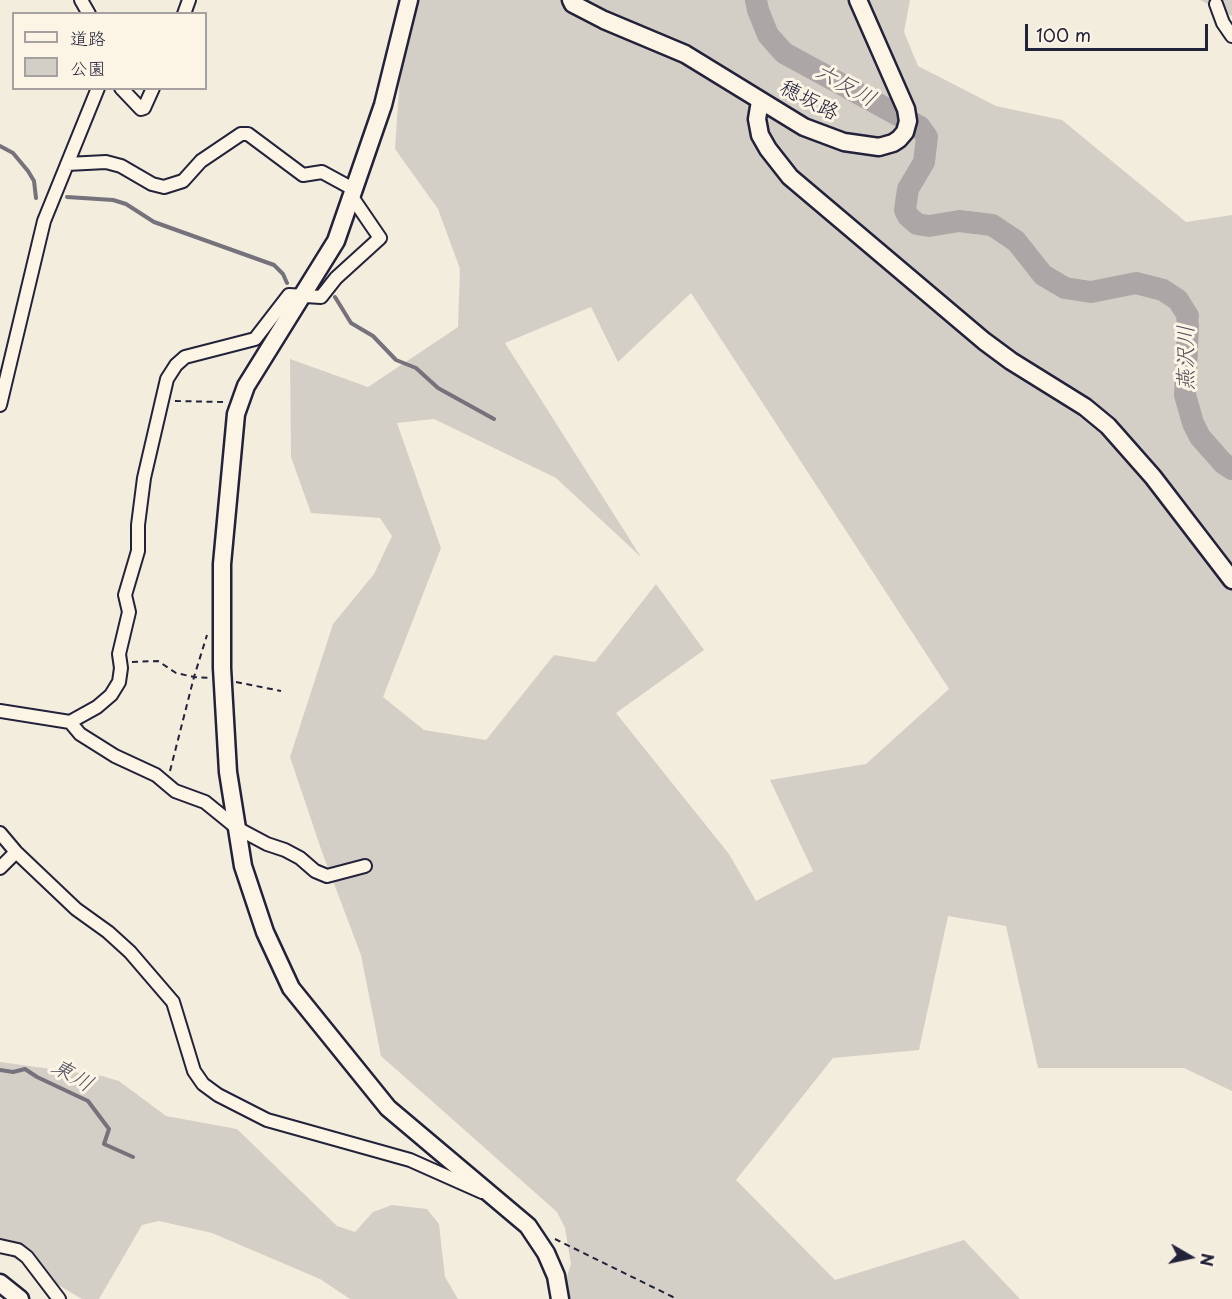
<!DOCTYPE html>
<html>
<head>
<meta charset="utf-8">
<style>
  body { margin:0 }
  #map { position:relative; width:1232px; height:1299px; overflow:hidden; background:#f3edde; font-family:"Playpen Sans","Klee One",sans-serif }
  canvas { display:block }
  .legend { position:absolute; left:12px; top:12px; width:195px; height:78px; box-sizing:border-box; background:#fcf5e5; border:2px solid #a5a1a1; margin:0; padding:8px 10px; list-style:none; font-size:18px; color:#22223b }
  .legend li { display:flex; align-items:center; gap:12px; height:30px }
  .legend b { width:30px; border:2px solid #a5a1a1 }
  .north { position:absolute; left:1160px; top:1227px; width:60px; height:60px; -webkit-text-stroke:4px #fcf5e5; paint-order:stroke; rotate:99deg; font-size:16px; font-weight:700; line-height:24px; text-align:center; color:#22223b }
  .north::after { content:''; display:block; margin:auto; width:21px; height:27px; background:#22223b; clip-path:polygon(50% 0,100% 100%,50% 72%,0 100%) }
  .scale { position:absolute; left:1025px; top:24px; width:183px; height:27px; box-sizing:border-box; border:3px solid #22223b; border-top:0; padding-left:8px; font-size:18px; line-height:21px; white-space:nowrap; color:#22223b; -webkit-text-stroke:4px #fcf5e5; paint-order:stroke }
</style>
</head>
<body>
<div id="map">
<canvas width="1232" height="1299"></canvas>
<ul class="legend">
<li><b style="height:8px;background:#fcf5e5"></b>道路</li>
<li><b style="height:16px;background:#d4cfc6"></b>公園</li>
</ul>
<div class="north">N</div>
<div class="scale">100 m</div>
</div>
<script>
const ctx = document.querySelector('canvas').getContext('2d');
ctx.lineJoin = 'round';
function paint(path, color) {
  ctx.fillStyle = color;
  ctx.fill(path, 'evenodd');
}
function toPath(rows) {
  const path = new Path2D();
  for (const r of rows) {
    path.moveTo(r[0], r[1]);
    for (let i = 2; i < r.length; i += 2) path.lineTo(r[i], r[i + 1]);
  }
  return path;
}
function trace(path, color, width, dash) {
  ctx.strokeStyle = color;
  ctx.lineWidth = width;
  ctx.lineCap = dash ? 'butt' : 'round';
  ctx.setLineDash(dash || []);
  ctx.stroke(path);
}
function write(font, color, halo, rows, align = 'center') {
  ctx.font = font + ' "Playpen Sans","Klee One",sans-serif';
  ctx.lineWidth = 6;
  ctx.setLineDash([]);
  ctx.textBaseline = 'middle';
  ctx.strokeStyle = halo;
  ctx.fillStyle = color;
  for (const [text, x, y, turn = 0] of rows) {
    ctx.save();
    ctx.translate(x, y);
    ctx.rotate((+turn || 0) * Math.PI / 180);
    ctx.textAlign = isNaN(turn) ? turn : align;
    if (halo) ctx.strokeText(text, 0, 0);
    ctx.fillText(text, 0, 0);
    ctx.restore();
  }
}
paint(toPath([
  [405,0,910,0,904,32,918,66,996,106,1062,120,1186,222,1232,215,1232,1091,1184,1068,1038,1068,1006,926,948,916,919,1050,833,1058,736,1180,835,1280,964,1240,1020,1299,560,1299,571,1264,565,1228,557,1212,381,1056,361,955,322,852,290,757,333,624,374,574,392,536,380,518,311,513,291,457,290,359,368,387,458,327,460,269,438,209,395,149],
  [691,293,949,689,866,764,770,780,813,871,756,901,729,854,616,713,704,650,656,584,595,662,554,655,486,740,424,730,383,697,441,548,397,423,434,419,556,478,641,557,505,343,591,307,618,362],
  [1200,0,1232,0,1232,16],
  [0,1062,102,1076,119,1081,166,1116,237,1129,337,1226,355,1232,373,1212,392,1205,427,1209,439,1224,445,1277,458,1299,350,1299,320,1279,212,1233,159,1221,142,1225,99,1299,82,1299,0,1250]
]), '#d4cfc6');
trace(toPath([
  [0,146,13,153,28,171,34,181,36,198],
  [67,197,113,200,126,204,154,222,274,265,283,274,287,283],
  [335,297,351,323,373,336,396,360,416,368,438,388,494,419],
  [0,1070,13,1072,25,1069,37,1077,88,1101,109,1129,104,1144,133,1157]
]), '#75727b', 4);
trace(toPath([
  [756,0,758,10,768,35,784,53,920,127,927,137,924,162,908,189,905,210,908,216,917,224,929,226,959,221,992,225,1016,241,1043,275,1065,288,1091,292,1136,283,1163,290,1178,300,1188,316,1187,315,1188,326,1185,395,1193,423,1200,437,1223,463,1232,469]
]), '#aca7a6', 22);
const street = toPath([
  [81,0,89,14],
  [1216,4,1223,23,1232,36],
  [184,14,189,0],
  [121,88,141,109,144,108,153,88],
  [67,164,106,162,121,166,152,184,164,187,183,181,201,161,241,134,248,134,303,175,322,172,355,190],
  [0,405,44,221,98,88],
  [0,711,70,722,97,707,111,695,119,682,121,668,119,654,129,612,125,595,138,551,138,525,144,478,167,379,176,365,185,357,255,339,289,295,321,297,336,278,380,238,352,197],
  [70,722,80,734,115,756,156,775,175,791,205,802,237,828,267,844,285,850,300,858,315,871,327,876,365,866],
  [0,833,16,852,76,909,108,932,130,952,173,1002,194,1071,203,1084,218,1095,267,1120,410,1160,482,1192],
  [0,868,16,852],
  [0,1246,18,1250,27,1257,59,1299]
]);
const secondary = toPath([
  [409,0,383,105,336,241,246,386,236,414,222,564,222,668,228,772,243,866,265,932,291,988,388,1108,528,1226,546,1253,556,1276,560,1299],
  [571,0,573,4,604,20,685,54,804,127,844,142,879,147,893,143,899,139,905,132,908,121,906,109,858,0],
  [760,101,757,119,760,135,768,149,790,177,984,341,1011,361,1085,407,1108,426,1153,477,1232,580],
  [0,1283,20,1299]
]);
trace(street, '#22223b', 16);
trace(secondary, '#22223b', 21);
trace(toPath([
  [175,401,223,402,223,405],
  [132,662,158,661,176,673,194,677,210,678],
  [236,682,281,691],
  [170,771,194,677,207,635],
  [555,1239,677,1299]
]), '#22223b', 2, [6, 4.5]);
trace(street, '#fcf5e5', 12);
trace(secondary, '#fcf5e5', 16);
write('21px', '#22223b', '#fcf5e5', [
  ["穂坂路",809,101,27]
]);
write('italic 22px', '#525160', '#fcf5e5', [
  ["六反川",845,86,29],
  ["燕沢川",1187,358,-90],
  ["東川",72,1076,30]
]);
</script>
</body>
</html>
